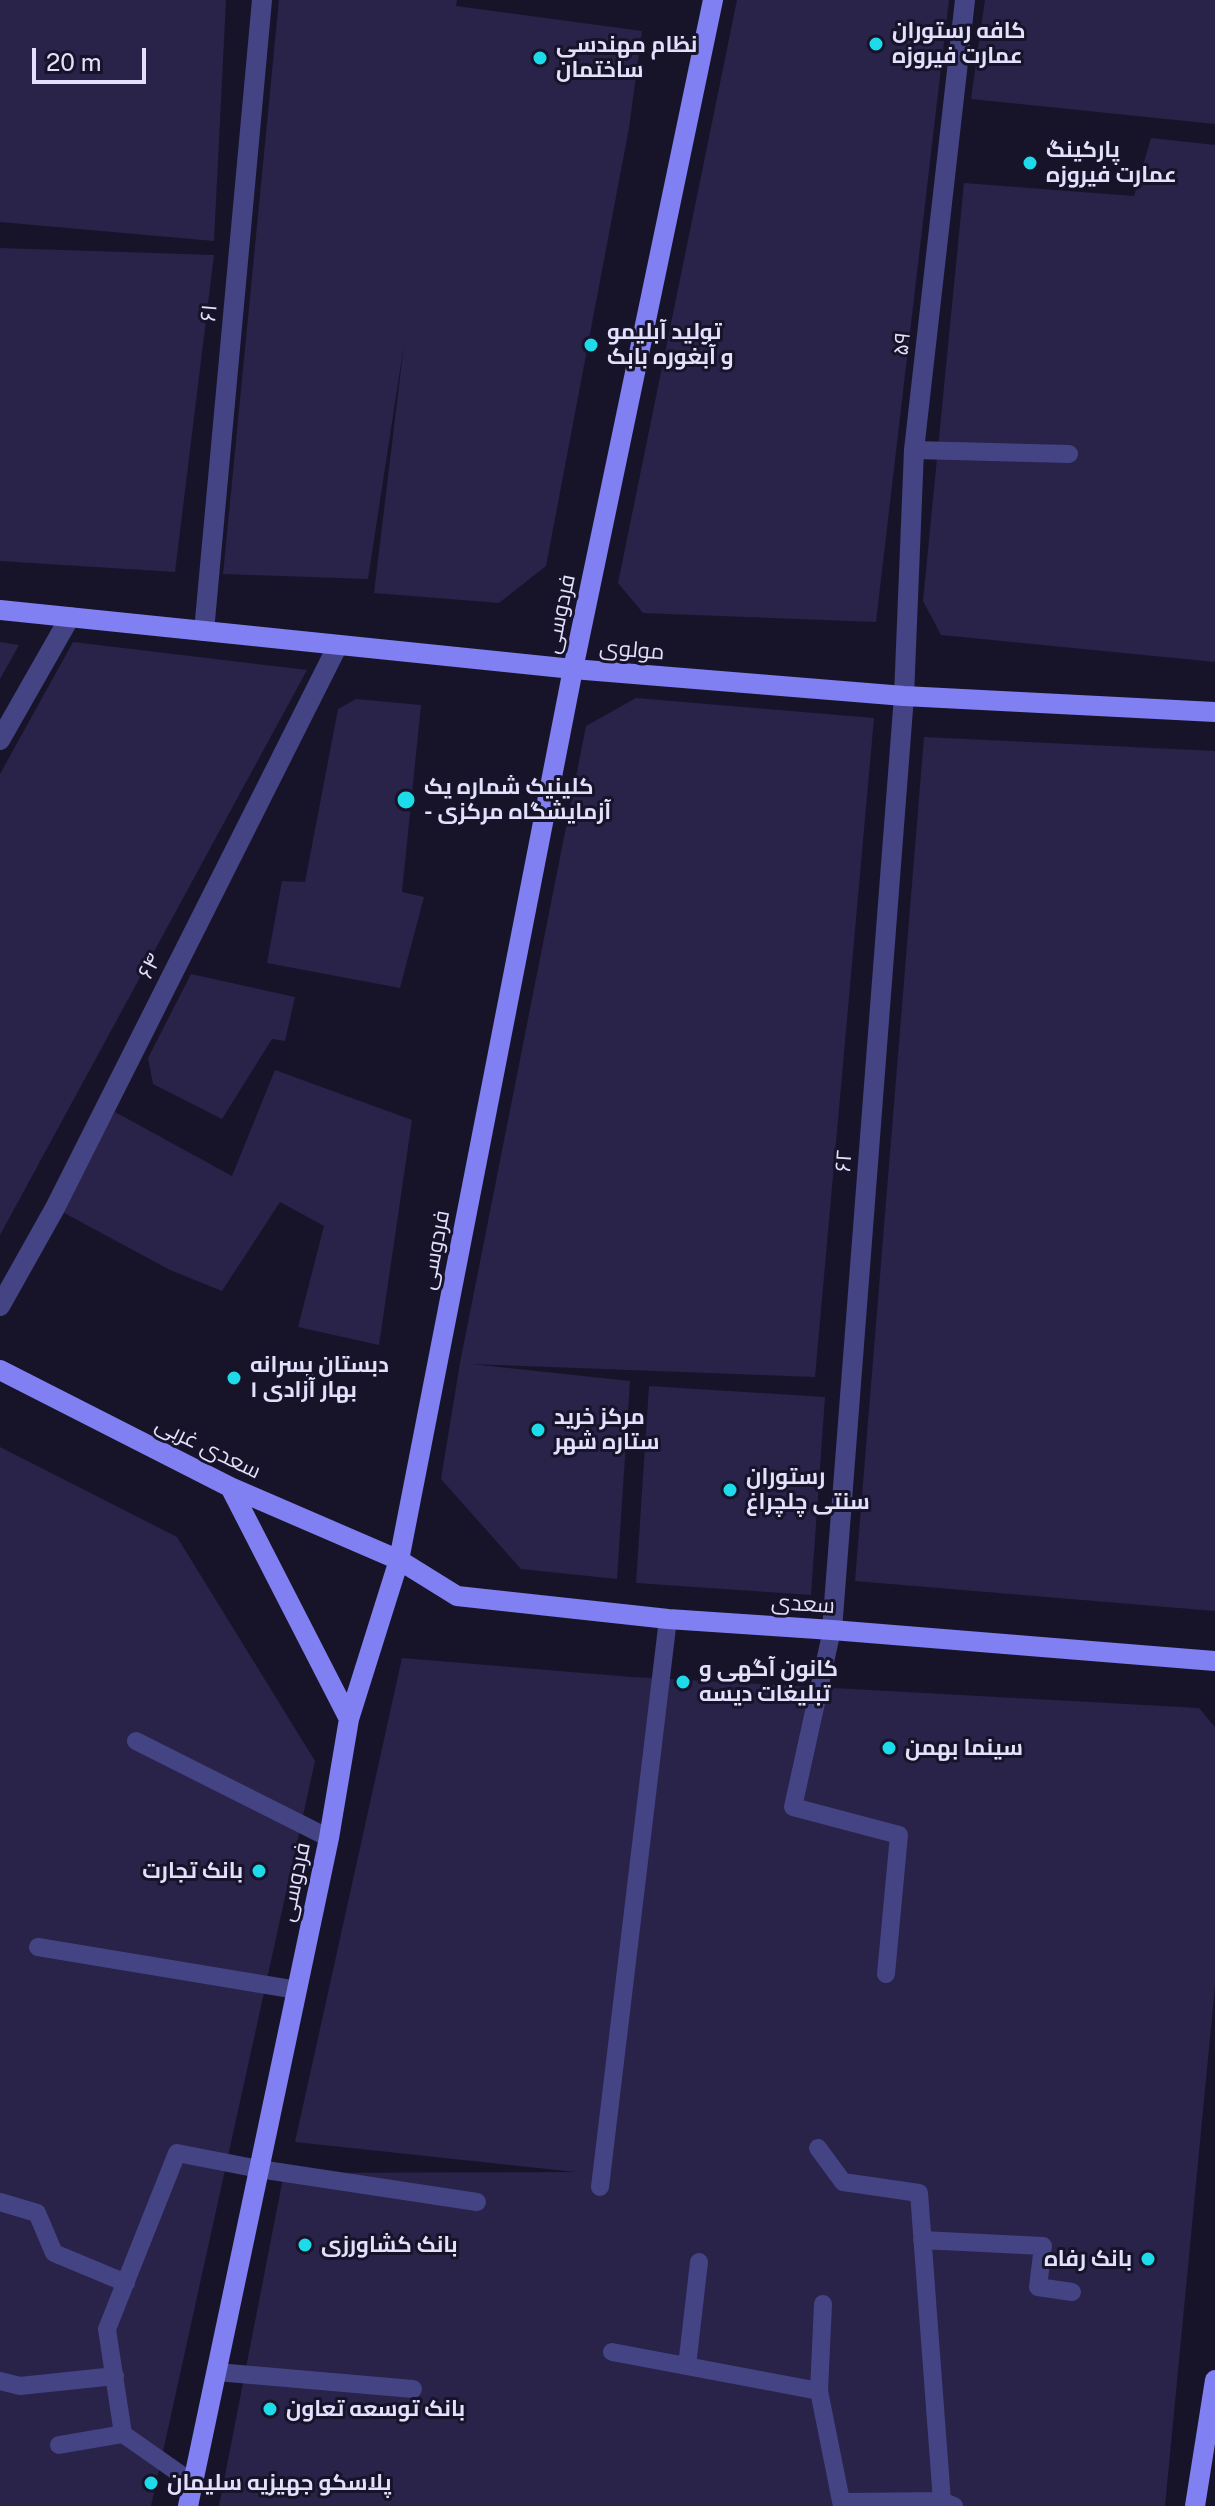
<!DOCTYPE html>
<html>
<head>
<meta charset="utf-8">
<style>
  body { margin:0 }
  #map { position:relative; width:1215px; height:2506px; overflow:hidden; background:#17142a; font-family:"Public Sans",sans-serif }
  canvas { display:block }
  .scale { position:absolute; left:32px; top:48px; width:114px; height:36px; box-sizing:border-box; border:4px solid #e2e0fc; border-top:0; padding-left:10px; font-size:24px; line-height:28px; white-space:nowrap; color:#e2e0fc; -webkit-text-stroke:6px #17142a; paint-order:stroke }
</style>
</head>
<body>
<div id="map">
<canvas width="1215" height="2506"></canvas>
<div class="scale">20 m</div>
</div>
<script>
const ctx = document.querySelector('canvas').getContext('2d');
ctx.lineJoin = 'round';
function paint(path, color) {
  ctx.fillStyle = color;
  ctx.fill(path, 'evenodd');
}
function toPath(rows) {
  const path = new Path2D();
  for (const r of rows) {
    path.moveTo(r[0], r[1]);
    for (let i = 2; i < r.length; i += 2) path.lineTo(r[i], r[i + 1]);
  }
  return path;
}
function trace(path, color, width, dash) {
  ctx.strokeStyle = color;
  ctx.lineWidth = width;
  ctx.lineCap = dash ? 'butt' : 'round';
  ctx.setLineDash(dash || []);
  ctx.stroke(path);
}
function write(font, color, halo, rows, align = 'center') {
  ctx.font = font + ' "Public Sans",Cairo,sans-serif';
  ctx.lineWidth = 6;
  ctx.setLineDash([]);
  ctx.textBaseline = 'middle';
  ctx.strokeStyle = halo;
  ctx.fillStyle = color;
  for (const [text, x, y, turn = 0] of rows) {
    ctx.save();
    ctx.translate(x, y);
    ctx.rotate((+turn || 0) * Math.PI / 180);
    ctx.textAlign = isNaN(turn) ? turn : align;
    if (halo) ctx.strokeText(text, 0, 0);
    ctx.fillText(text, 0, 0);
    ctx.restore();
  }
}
paint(toPath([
  [0,0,226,0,214,241,0,222],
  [279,0,457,0,456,6,642,31,629,128,546,566,499,603,374,593,404,344,368,579,223,574],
  [737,0,949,0,876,622,643,613,618,583],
  [985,0,1215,0,1215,124,971,99],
  [1151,138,1215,145,1215,662,941,635,923,601,964,183,1134,196],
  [0,248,214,255,175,572,0,561],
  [0,642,19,645,0,679],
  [73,642,307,670,0,1235,0,774],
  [636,698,874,718,815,1377,471,1364,630,1381,617,1579,521,1569,441,1479,460,1363,586,726],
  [356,699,421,705,402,892,424,897,400,988,267,963,282,881,305,882,338,709],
  [924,737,1215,751,1215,1611,855,1581],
  [191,974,295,997,285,1041,272,1039,222,1119,153,1084,148,1058],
  [275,1070,412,1120,379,1345,298,1327,324,1226,280,1202,222,1291,170,1270,55,1208,115,1112,232,1176],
  [649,1386,825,1397,811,1595,636,1583],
  [0,1447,177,1537,315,1761,151,2506,0,2506],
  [402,1658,632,1677,1199,1708,1215,1727,1215,1986,1165,2506,219,2506,284,2173,575,2172,295,2142]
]), '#292249');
trace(toPath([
  [914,450,1069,454],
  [832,1630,793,1807,899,1835,886,1974],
  [136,1741,329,1838],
  [38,1947,297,1990],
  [818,2148,843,2182,919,2193,942,2501],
  [600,2187,668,1619],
  [0,2202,37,2213,54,2253,126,2283],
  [922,2240,1043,2246,1038,2287,1072,2292],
  [612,2352,819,2391,842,2506],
  [687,2366,699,2262],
  [217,2372,413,2389],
  [0,2381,20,2386,115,2376],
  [819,2391,823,2304],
  [59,2445,123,2434],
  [193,2483,123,2434,107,2329,177,2153,259,2169,477,2202],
  [842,2502,942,2501,954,2506]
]), '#444384', 18);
trace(toPath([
  [204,631,262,0],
  [0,740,70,617],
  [0,1306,55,1208,338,645],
  [832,1630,904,696,914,450,965,0]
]), '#444384', 20);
trace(toPath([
  [0,610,573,669,904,696,1215,712],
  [0,1370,230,1487,399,1560,457,1596,668,1619,832,1630,1215,1661],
  [230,1487,349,1719],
  [188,2506,329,1838,349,1719,399,1560,573,669,713,0],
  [1195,2506,1215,2380]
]), '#8080f3', 20);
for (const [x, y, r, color] of [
  [876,44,8,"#1edbea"],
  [540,58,8,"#1edbea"],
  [1030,163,8,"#1edbea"],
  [591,345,8,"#1edbea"],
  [406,800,10,"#1edbea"],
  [234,1378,8,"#1edbea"],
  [538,1430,8,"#1edbea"],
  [730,1490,8,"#1edbea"],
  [683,1682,8,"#1edbea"],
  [889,1748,8,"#1edbea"],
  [259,1871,8,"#1edbea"],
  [305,2245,8,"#1edbea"],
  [1148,2259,8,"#1edbea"],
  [270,2409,8,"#1edbea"],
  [151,2483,8,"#1edbea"]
]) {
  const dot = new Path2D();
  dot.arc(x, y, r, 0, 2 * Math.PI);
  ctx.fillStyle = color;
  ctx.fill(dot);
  trace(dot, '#17142a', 3);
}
write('bold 22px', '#e2e0fc', '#17142a', [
  ["کافه رستوران",892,31],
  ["عمارت فیروزه",892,56],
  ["نظام مهندسی",556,45],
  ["ساختمان",556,70],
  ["پارکینگ",1046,150],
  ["عمارت فیروزه",1046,175],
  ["تولید آبلیمو",607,332],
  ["و آبغوره بابک",607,357],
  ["کلینیک شماره یک",424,787],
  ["- آزمایشگاه مرکزی",424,812],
  ["دبستان پسرانه",250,1365],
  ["بهار آزادی ۱",250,1390],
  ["مرکز خرید",554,1417],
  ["ستاره شهر",554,1442],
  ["رستوران",746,1477],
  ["سنتی چلچراغ",746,1502],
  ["کانون آگهی و",699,1669],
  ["تبلیغات دیسه",699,1694],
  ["سینما بهمن",905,1748],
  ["بانک تجارت",243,1871,"right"],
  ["بانک کشاورزی",321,2245],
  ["بانک رفاه",1132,2259,"right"],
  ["بانک توسعه تعاون",286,2409],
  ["پلاسکو جهیزیه سلیمان",167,2483]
], 'left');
write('22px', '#e2e0fc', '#17142a', [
  ["۶۱",209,313,-85],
  ["۵۹",902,344,-84],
  ["فردوسی",560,614,-78],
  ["مولوی",632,650,5],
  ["۶۴",150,966,-63],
  ["۶۲",844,1161,-86],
  ["فردوسی",435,1250,-79],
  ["سعدی غربی",208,1448,26],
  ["سعدی",803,1604,4],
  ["فردوسی",295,1882,-78]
]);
</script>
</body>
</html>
